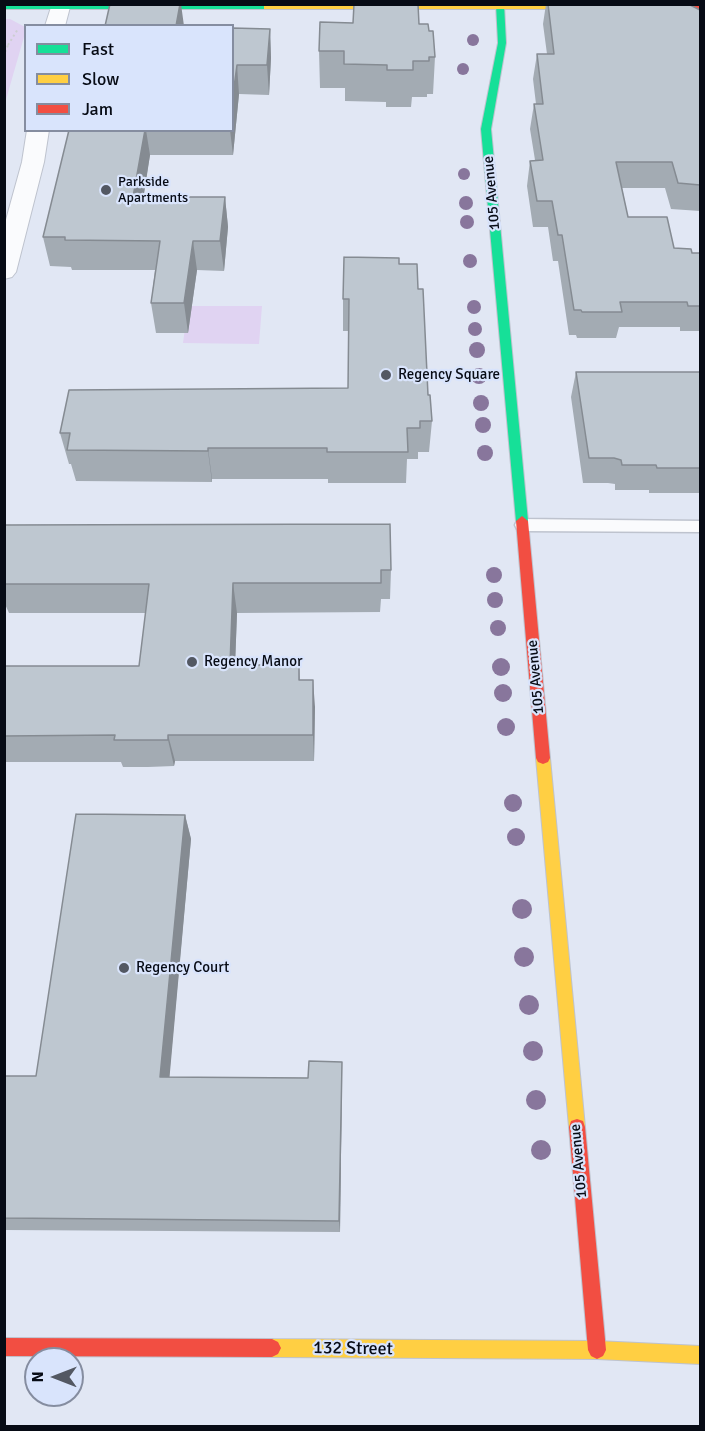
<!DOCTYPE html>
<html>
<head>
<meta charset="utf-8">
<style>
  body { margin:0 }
  #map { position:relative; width:705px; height:1431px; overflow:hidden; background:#e1e7f4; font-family:Signika,sans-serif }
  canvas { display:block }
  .frame { position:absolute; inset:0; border:6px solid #070b15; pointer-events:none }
  .legend { position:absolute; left:24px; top:24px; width:210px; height:108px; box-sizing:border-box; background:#d9e4fc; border:2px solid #858da0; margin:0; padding:8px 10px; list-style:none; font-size:18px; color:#070b15 }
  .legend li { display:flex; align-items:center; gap:12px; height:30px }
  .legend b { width:30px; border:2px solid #858da0 }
  .north { position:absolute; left:24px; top:1347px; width:60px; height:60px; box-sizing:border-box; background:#d9e4fc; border:2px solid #858da0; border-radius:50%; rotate:270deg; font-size:16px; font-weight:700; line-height:24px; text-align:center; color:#070b15 }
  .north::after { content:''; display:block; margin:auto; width:21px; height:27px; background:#535863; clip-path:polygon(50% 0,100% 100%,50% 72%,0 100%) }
</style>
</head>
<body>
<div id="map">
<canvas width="705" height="1431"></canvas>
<div class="frame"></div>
<ul class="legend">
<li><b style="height:8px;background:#16e098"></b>Fast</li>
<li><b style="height:8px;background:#ffcf43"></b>Slow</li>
<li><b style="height:8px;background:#f24e42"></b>Jam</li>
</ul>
<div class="north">N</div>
</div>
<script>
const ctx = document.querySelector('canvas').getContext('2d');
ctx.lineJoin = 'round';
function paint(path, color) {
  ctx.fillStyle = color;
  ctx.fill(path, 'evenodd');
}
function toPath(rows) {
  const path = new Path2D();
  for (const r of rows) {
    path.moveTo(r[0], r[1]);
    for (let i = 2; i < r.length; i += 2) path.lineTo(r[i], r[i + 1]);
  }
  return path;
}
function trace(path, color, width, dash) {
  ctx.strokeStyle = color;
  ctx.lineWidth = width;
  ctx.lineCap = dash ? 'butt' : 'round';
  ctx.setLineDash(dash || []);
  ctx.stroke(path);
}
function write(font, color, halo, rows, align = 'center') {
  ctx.font = font + ' Signika,sans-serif';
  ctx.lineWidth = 4.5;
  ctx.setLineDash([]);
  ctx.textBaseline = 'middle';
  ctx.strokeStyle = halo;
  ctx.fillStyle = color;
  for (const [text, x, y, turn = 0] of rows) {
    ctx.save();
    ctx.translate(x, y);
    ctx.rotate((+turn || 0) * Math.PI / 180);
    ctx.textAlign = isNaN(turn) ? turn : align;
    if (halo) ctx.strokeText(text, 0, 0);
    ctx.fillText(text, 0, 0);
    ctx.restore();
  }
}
paint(toPath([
  [5,19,10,19,25,27,26,30,5,103],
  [188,306,262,306,259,344,183,343]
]), '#e0d3f2');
const lane = toPath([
  [522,519,700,521,700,532,522,531,517,529,515,525,517,521,522,519]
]);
const street = toPath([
  [52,4,68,4,70,7,65,26,45,26,52,4],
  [27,130,49,130,44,162,16,272,12,277,4,279,4,227,22,162,27,130]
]);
const fast = toPath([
  [496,4,504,4,506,43,491,129,528,521,522,526,516,521,481,129,498,43,496,4],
  [4,5,267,5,271,7,267,9,4,9,4,5]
]);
const slow = toPath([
  [264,5,591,5,595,7,591,9,264,9,264,5],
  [543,752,548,754,550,758,585,1127,583,1133,577,1135,571,1133,569,1127,536,758,538,754,543,752],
  [272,1339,597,1341,700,1346,700,1364,597,1359,272,1357,266,1354,263,1348,266,1342,272,1339]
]);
const jam = toPath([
  [645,5,700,5,700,9,645,9,645,5],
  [522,516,528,521,550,758,548,762,543,764,538,762,536,758,516,521,522,516],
  [577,1119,583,1121,585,1127,606,1350,603,1356,597,1359,591,1356,588,1350,569,1127,571,1121,577,1119],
  [4,1338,272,1339,278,1342,281,1348,278,1354,272,1357,4,1356,4,1338]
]);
trace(lane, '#bec3ce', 3);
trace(street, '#bec3ce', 2);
trace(fast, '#bec3ce', 2);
trace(slow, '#bec3ce', 2);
trace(jam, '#bec3ce', 2);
trace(toPath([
  [4,43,8,45,4,55],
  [8,45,18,29],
  [26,66,26,84]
]), '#ccced1', 2, [2, 3]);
paint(lane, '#fafbfd');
paint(street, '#fafbfd');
paint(fast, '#16e098');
paint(slow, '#ffcf43');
paint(jam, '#f24e42');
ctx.fillStyle = '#88769c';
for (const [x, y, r] of [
  [473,40,6],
  [463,69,6],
  [464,174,6],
  [466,203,7],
  [467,222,7],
  [470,261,7],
  [474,307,7],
  [475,329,7],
  [477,350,8],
  [479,376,8],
  [481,403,8],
  [483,425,8],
  [485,453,8],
  [494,575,8],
  [495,600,8],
  [498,628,8],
  [501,667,9],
  [503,693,9],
  [506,727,9],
  [513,803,9],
  [516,837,9],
  [522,909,10],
  [524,957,10],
  [529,1005,10],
  [533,1051,10],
  [536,1100,10],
  [541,1150,10]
]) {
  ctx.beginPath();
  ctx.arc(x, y, r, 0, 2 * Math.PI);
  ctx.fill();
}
paint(toPath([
  [546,4,688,4,700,10,700,211,671,209,665,188,622,188,628,217,674,248,692,253,700,253,700,331,680,331,680,327,619,327,616,338,577,338,576,335,569,335,558,261,553,261,548,227,533,227,527,186,530,161,535,160,530,129,534,104,536,104,533,79,537,54,547,54,543,24],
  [419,24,435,57,433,94,427,94,427,97,412,97,411,107,386,107,386,102,345,101,345,88,320,88,319,51],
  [232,28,270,29,271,58,269,95,239,94,233,155,150,155,143,197,225,197,228,227,224,271,197,270,188,333,156,333,151,303,155,270,72,270,71,267,50,266,43,237,69,130,232,130],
  [399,264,418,289,428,395,432,421,429,452,418,452,418,459,407,459,406,483,328,483,328,479,212,479,212,482,76,481,71,464,69,464,60,433,348,388,349,331,343,331,343,299],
  [576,372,700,372,700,493,649,493,649,490,615,490,615,484,608,483,583,483,571,397],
  [4,525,391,570,390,599,381,599,380,612,237,613,235,665,299,665,300,680,315,707,314,761,175,761,174,766,148,767,123,767,121,762,4,762,4,666,139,666,146,613,9,613,4,602],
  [185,815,191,839,169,1077,308,1078,342,1062,340,1232,4,1230,4,1076,36,1076]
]), '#a3abb3');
paint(toPath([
  [180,4,181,4,184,26,176,26],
  [270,29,271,58,269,95,267,65],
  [237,65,239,94,233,155,230,130,232,130,232,102],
  [145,130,146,130,150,155,139,227,133,197],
  [225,197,228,227,224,271,220,241],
  [193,241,197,270,188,333,184,303],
  [208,448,212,479,212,482,208,451],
  [233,583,237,613,234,693,230,665],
  [313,680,315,707,314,761,313,735],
  [168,735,175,761,174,766,168,740],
  [185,815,191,839,168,1094,160,1077],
  [342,1062,342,1079,340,1232,339,1221]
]), '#858b92');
const building = toPath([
  [110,4,180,4,176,26,105,26,110,4],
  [354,4,418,4,419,24,428,24,429,31,433,31,435,57,429,57,429,61,413,61,413,70,387,70,387,65,344,64,344,51,319,51,320,22,353,23,354,4],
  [548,4,688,4,700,10,700,185,678,183,672,162,616,162,628,217,667,217,674,248,691,249,692,253,700,253,700,306,688,306,687,302,620,302,622,312,582,312,581,310,574,310,562,235,558,235,552,201,537,201,530,161,543,160,534,104,543,104,537,54,554,54,548,4],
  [232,28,270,29,267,65,237,65,232,102,232,28],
  [69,130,145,130,133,197,225,197,220,241,193,241,184,303,151,303,160,241,65,240,65,237,43,237,69,130],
  [344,257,399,258,399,264,417,264,418,289,423,289,428,395,430,395,432,421,420,421,420,428,407,428,408,452,327,452,327,448,208,448,208,451,67,450,70,433,60,433,69,390,348,388,349,299,343,299,344,257],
  [576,372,700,372,700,468,657,468,656,465,622,465,621,460,614,458,589,458,576,372],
  [390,524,391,570,381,570,381,583,233,583,230,665,299,665,299,680,313,680,313,735,168,735,168,740,114,740,115,735,4,736,4,666,139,666,149,584,4,584,4,525,390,524],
  [76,814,185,815,160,1077,308,1078,309,1061,342,1062,339,1221,4,1218,4,1076,36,1076,76,814]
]);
paint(building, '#bec7d0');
trace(building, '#858b92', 1.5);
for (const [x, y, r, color] of [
  [106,190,6,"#535863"],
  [386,375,6,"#535863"],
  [192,662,6,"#535863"],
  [124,968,6,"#535863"]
]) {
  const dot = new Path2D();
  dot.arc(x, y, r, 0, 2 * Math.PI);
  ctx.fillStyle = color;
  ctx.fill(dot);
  trace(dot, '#d9e4fc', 2);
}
write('14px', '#070b15', '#d9e4fc', [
  ["Parkside",118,182],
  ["Apartments",118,198]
], 'left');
write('15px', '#070b15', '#d9e4fc', [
  ["105 Avenue",492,193,-95],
  ["105 Avenue",536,677,-95],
  ["105 Avenue",579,1161,-95]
]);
write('15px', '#070b15', '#d9e4fc', [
  ["Regency Square",398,375],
  ["Regency Manor",204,662],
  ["Regency Court",136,968]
], 'left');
write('18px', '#070b15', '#d9e4fc', [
  ["132 Street",353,1349,1]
]);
</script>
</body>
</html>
